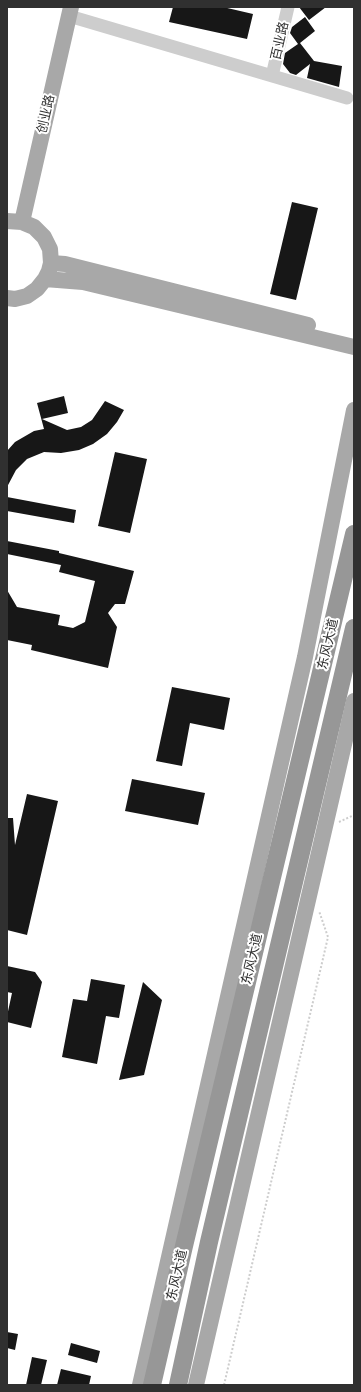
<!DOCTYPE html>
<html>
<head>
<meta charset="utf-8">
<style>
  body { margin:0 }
  #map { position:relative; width:361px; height:1392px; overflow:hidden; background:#fff; font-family:"Public Sans",sans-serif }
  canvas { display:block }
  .frame { position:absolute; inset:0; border:8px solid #303030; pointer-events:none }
</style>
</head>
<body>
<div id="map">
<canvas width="361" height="1392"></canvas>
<div class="frame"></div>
</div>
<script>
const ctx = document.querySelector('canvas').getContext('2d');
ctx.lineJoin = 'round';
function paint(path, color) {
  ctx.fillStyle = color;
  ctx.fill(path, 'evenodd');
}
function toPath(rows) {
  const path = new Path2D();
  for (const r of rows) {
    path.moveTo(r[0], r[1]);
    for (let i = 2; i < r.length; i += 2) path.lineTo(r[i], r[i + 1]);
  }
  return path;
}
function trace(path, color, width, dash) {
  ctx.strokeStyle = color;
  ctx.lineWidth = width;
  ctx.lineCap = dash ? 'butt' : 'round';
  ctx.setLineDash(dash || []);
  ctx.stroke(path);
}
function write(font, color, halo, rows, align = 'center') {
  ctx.font = font + ' "Public Sans","Noto Sans SC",sans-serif';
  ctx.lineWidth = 4;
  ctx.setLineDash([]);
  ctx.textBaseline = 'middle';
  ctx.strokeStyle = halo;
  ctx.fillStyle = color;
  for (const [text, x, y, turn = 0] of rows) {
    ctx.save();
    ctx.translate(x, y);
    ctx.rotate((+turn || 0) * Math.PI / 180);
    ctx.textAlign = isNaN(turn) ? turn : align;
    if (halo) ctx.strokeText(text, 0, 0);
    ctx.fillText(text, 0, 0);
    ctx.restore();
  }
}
paint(toPath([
  [173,7,223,7,253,14,247,39,169,22],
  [299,7,326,7,309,20],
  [305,17,315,31,300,43,314,61,342,66,339,87,307,78,310,64,296,75,290,73,283,64,285,53,298,44,290,33,292,27],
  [292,202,318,208,296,300,270,294],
  [64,396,68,413,42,419,67,430,81,427,92,420,105,401,124,410,117,422,107,434,93,444,79,450,61,453,44,452,27,459,16,470,7,487,7,451,15,442,34,431,44,429,37,403],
  [115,452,147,459,130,533,98,526],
  [7,497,76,510,74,523,7,511],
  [7,541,59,551,59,553,134,571,125,604,115,604,108,613,117,627,108,668,31,650,32,645,7,640,7,590,17,607,60,615,58,625,73,628,85,622,95,581,59,572,61,565,7,554],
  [172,687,230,698,224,730,190,723,182,766,156,761],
  [132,779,205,793,198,825,125,811],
  [27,794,58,801,27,935,7,930,7,818,13,818,15,845],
  [7,966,35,972,42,982,31,1028,7,1022,7,1016,12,993,7,992],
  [91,979,125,985,119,1018,106,1016,97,1064,62,1057,73,999,87,1001],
  [143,982,162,1000,144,1075,119,1080],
  [7,1332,18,1334,15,1350,7,1348],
  [71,1343,100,1351,97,1363,68,1355],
  [32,1357,47,1360,41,1385,26,1385],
  [61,1369,91,1376,89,1385,57,1385]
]), '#171717');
trace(toPath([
  [339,822,354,815],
  [224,1385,328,937,319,911]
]), '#cdcdcd', 2, [2, 2]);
trace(toPath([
  [69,16,347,98],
  [272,76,288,7]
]), '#cdcdcd', 13);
trace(toPath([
  [7,221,22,222,34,227,44,237,50,249,51,263,49,271,45,279,37,289,27,296,15,299,7,298],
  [22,222,71,7],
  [51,263,65,264,308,325],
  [45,279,83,282,354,347],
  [140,1385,305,657,354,410],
  [196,1385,354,701]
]), '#a8a8a8', 16);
trace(toPath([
  [152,1385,184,1246,354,534],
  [178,1385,209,1242,354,628]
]), '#979797', 18);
write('13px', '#303030', '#fff', [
  ["百业路",280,41,-77],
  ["创业路",46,114,-77],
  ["东风大道",328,644,-77],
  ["东风大道",252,959,-77],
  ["东风大道",177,1275,-77]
]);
</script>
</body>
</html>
